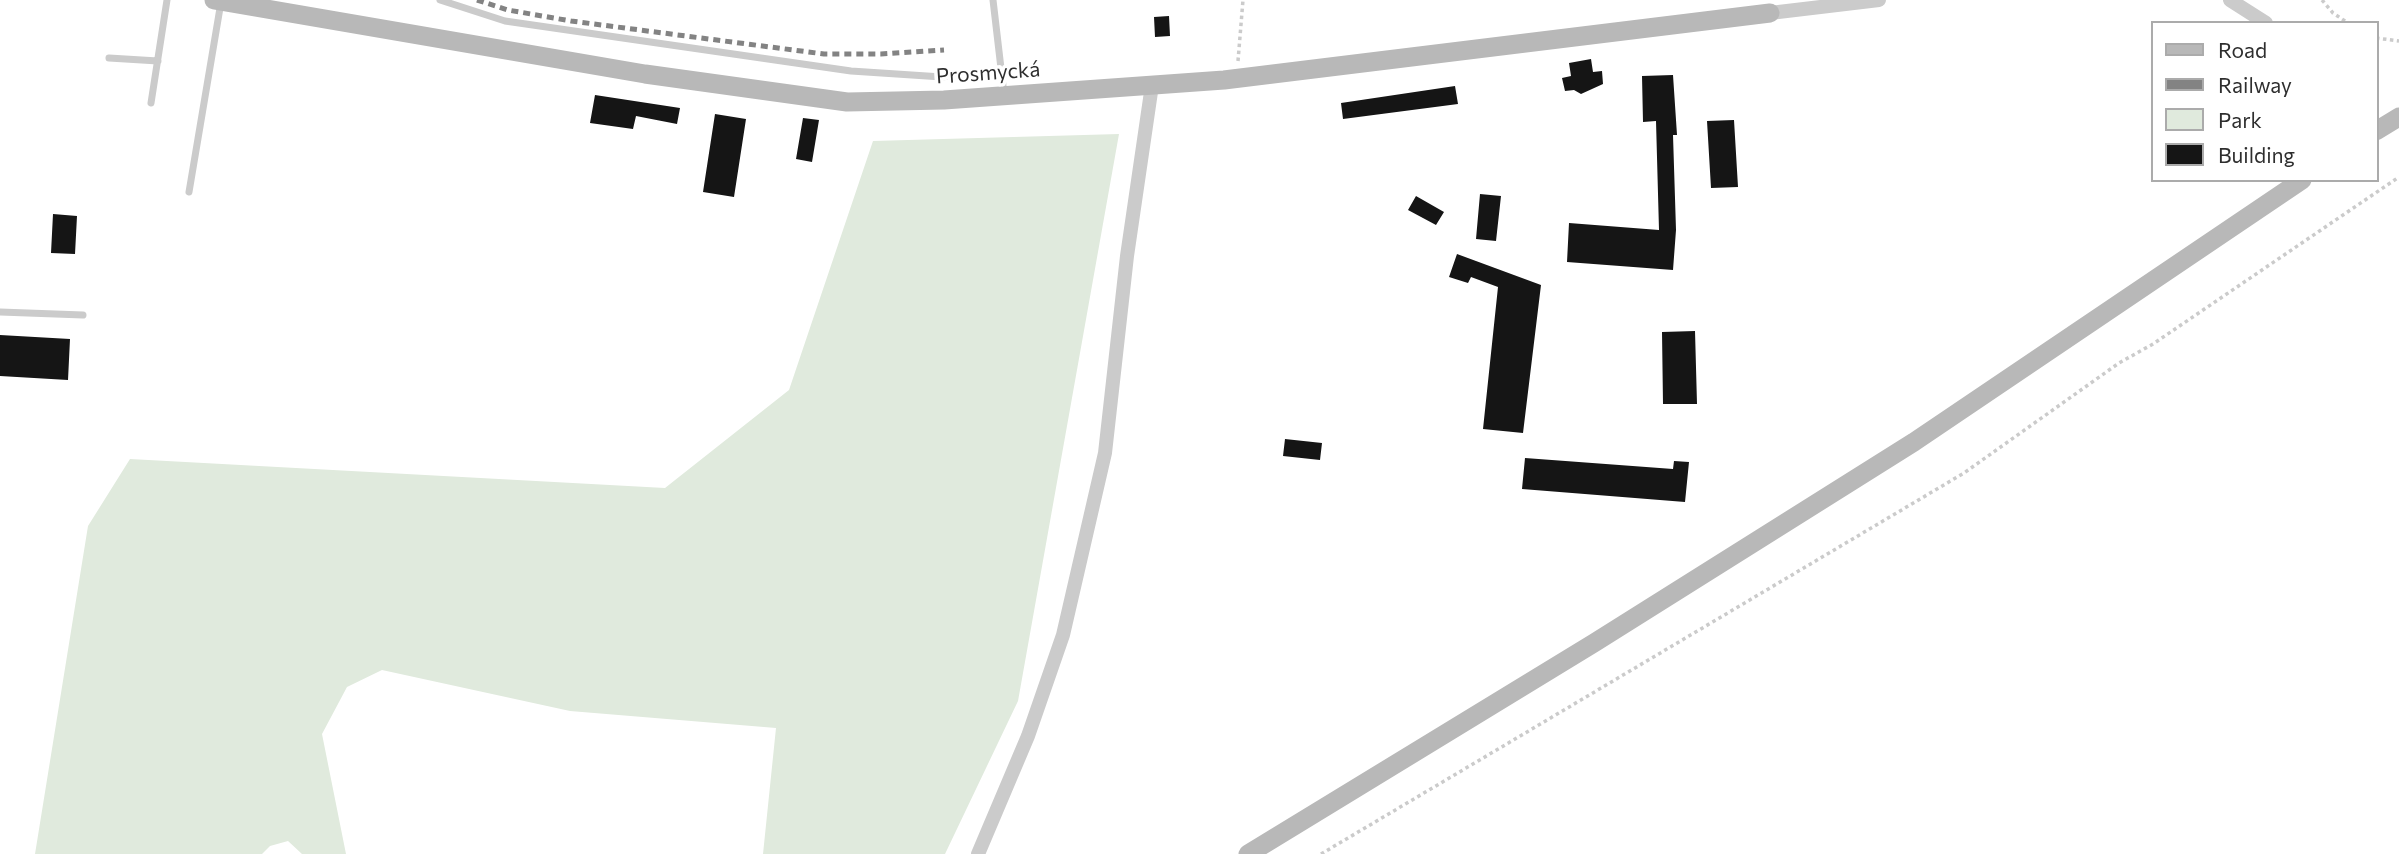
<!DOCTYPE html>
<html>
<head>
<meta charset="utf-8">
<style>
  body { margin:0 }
  #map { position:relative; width:2399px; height:854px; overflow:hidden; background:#fff; font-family:Commissioner,sans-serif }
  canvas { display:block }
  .legend { position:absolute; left:2151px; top:21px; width:228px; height:161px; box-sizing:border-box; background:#fff; border:2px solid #ababab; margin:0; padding:9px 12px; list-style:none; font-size:21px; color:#2e2e2e }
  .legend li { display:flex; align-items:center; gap:14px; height:35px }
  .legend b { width:35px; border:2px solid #ababab }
</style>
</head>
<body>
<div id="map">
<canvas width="2399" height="854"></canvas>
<ul class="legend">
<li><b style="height:9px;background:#b8b8b8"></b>Road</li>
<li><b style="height:9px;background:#838383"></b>Railway</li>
<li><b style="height:19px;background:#e0eadd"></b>Park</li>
<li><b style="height:19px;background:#151515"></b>Building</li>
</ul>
</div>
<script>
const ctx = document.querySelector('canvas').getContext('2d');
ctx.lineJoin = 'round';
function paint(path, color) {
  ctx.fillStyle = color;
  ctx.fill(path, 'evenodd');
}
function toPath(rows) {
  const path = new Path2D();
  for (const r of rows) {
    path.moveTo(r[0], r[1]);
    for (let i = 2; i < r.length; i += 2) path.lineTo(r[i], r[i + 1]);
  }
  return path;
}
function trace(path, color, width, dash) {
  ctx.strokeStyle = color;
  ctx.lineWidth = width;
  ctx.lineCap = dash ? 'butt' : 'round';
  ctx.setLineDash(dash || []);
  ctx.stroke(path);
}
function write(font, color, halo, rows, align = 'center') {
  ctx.font = font + ' Commissioner,sans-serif';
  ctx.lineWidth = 7;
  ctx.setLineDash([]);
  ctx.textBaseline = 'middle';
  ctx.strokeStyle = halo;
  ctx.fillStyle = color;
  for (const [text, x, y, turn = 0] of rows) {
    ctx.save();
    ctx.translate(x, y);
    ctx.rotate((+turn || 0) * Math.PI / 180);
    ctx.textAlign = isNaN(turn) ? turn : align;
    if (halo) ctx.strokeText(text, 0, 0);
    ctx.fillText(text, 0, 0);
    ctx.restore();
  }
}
paint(toPath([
  [1119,134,1018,701,945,854,763,854,776,728,570,711,382,670,347,687,322,734,346,854,302,854,288,841,270,846,262,854,35,854,88,526,130,459,665,488,789,390,873,141]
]), '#e0eadd');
paint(toPath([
  [1169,16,1170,36,1155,37,1154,17],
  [1591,59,1593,72,1602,71,1603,84,1581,94,1574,90,1565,91,1562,78,1571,76,1569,63],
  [1673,75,1677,135,1673,135,1676,230,1673,270,1567,262,1569,223,1659,230,1656,121,1643,122,1642,76],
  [1455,86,1458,104,1343,119,1341,103],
  [595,95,680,108,677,124,636,116,633,129,590,123],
  [715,114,746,119,734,197,703,192],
  [803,118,819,120,812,162,796,159],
  [1734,120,1738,187,1711,188,1707,121],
  [1480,194,1501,196,1496,241,1476,239],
  [1416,196,1444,212,1436,225,1408,210],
  [53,214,77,216,75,254,51,253],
  [1457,254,1541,285,1523,433,1483,429,1498,287,1471,277,1468,283,1449,277],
  [1695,331,1697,404,1663,404,1662,332],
  [0,335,70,339,68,380,0,376],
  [1285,439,1322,443,1320,460,1283,456],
  [1525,458,1673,469,1674,461,1689,462,1685,502,1522,489]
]), '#151515');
trace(toPath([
  [2322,0,2333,13,2348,23],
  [2376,38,2399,41],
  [1238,61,1243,0],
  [1321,854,1964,473,2119,363,2153,344,2399,177]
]), '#cbcbcb', 3.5, [3.5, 3.5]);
trace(toPath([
  [440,0,505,21,851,71,942,77,1001,69],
  [993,0,1004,94],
  [109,58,158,61],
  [151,103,167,0],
  [189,192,221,2],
  [0,312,83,315]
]), '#cbcbcb', 7);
trace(toPath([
  [2230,0,2266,23],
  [1770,13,1879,0],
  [978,854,1028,736,1063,635,1105,453,1127,256,1152,85]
]), '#cbcbcb', 14);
trace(toPath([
  [214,0,645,74,847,102,944,100,1224,80,1770,13],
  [2376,131,2399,117],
  [1248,854,1594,643,1914,442,2302,180]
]), '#b8b8b8', 19);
trace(toPath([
  [477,0,508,10,571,21,824,54,881,54,944,50]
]), '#838383', 5, [7, 5]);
write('21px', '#2e2e2e', '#fff', [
  ["Prosmycká",988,73,-4]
]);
</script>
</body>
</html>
